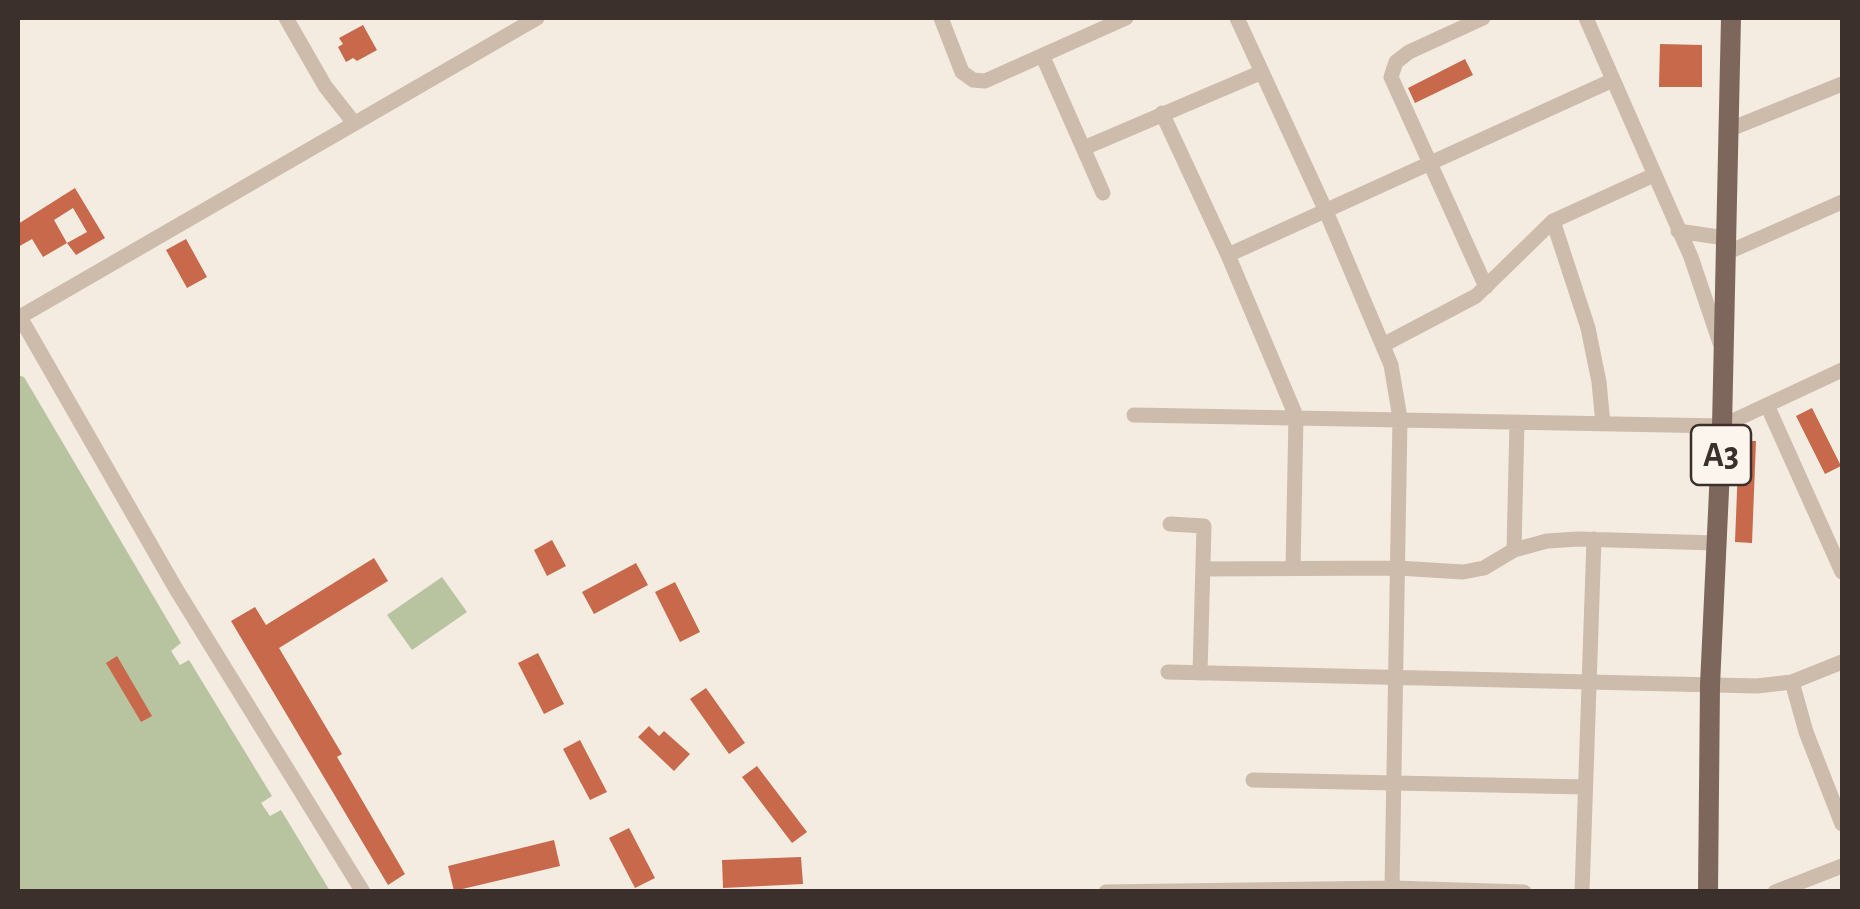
<!DOCTYPE html>
<html>
<head>
<meta charset="utf-8">
<style>
  body { margin:0 }
  #map { position:relative; width:1860px; height:909px; overflow:hidden; background:#f4ebe1; font-family:"Alegreya Sans",sans-serif }
  canvas { display:block }
  .frame { position:absolute; inset:0; border:20px solid #3b302b; pointer-events:none }
</style>
</head>
<body>
<div id="map">
<canvas width="1860" height="909"></canvas>
<div class="frame"></div>
</div>
<script>
const ctx = document.querySelector('canvas').getContext('2d');
ctx.lineJoin = 'round';
function paint(path, color) {
  ctx.fillStyle = color;
  ctx.fill(path, 'evenodd');
}
function toPath(rows) {
  const path = new Path2D();
  for (const r of rows) {
    path.moveTo(r[0], r[1]);
    for (let i = 2; i < r.length; i += 2) path.lineTo(r[i], r[i + 1]);
  }
  return path;
}
function trace(path, color, width, dash) {
  ctx.strokeStyle = color;
  ctx.lineWidth = width;
  ctx.lineCap = dash ? 'butt' : 'round';
  ctx.setLineDash(dash || []);
  ctx.stroke(path);
}
function write(font, color, halo, rows, align = 'center') {
  ctx.font = font + ' "Alegreya Sans",sans-serif';
  ctx.lineWidth = 8;
  ctx.setLineDash([]);
  ctx.textBaseline = 'middle';
  ctx.strokeStyle = halo;
  ctx.fillStyle = color;
  for (const [text, x, y, turn = 0] of rows) {
    ctx.save();
    ctx.translate(x, y);
    ctx.rotate((+turn || 0) * Math.PI / 180);
    ctx.textAlign = isNaN(turn) ? turn : align;
    if (halo) ctx.strokeText(text, 0, 0);
    ctx.fillText(text, 0, 0);
    ctx.restore();
  }
}
paint(toPath([
  [18,375,24,377,181,643,171,651,180,665,189,660,272,796,261,803,270,816,281,810,330,891,18,891],
  [442,577,467,612,412,650,387,615]
]), '#b8c4a0');
paint(toPath([
  [363,25,377,50,357,61,353,58,346,62,338,47,343,44,339,38],
  [1660,44,1702,45,1702,87,1659,87],
  [1465,59,1473,75,1415,103,1408,88],
  [75,188,105,238,76,255,67,243,43,257,32,239,18,247,18,224],
  [73,208,87,232,67,243,54,220],
  [186,239,207,277,187,288,166,250],
  [1812,408,1841,466,1825,474,1796,416],
  [1739,441,1756,441,1752,543,1735,542],
  [552,540,566,566,547,576,534,550],
  [374,558,388,581,279,648,342,754,337,757,405,874,388,885,231,621,255,607,266,625],
  [636,563,648,585,594,614,582,592],
  [675,582,700,632,680,642,655,592],
  [538,653,564,704,544,714,518,663],
  [117,656,152,716,141,722,106,663],
  [706,688,745,743,729,754,690,699],
  [649,726,659,736,664,731,690,754,674,771,638,737],
  [580,740,607,792,590,800,563,749],
  [757,766,807,832,792,843,742,777],
  [629,828,655,878,635,888,609,838],
  [554,840,560,866,454,891,448,866],
  [801,857,803,884,723,888,722,860]
]), '#c8694b');
trace(toPath([
  [286,18,325,86,354,123],
  [941,18,962,72,973,80,985,81,1126,18],
  [1237,18,1325,209,1391,365,1400,418,1392,888],
  [1483,18,1409,52,1396,62,1391,77,1486,287],
  [1586,18,1691,257,1720,343],
  [1043,57,1103,193],
  [1162,113,1228,255,1296,416,1293,568],
  [1728,130,1842,84],
  [1084,148,1262,72],
  [1553,221,1588,328,1599,382,1603,424],
  [1678,231,1725,238],
  [1724,254,1842,202],
  [1228,255,1613,80],
  [20,317,176,589,363,892],
  [18,318,537,18],
  [1383,345,1476,296,1553,221,1654,175],
  [1767,405,1842,572],
  [1134,415,1722,426,1842,370],
  [1170,524,1204,526,1200,673],
  [1514,550,1517,422],
  [1203,569,1398,568,1463,572,1484,568,1514,550,1547,541,1578,539,1716,543],
  [1168,672,1757,686,1792,682,1842,662],
  [1792,682,1806,732,1842,824],
  [1253,780,1585,787],
  [1106,892,1392,888,1524,892],
  [1582,892,1594,539],
  [1775,892,1842,866]
]), '#cdbbac', 15);
trace(toPath([
  [1708,892,1710,685,1722,426,1731,18]
]), '#7d675c', 20);
for (const [x, y, w] of [
  [1721,455,60]
]) {
  const box = new Path2D();
  box.roundRect(x - w / 2, y - 30, w, 60, 8);
  ctx.fillStyle = '#fbf5ee';
  ctx.fill(box);
  trace(box, '#3b302b', 2.5);
}
write('bold 35px', '#3b302b', null, [
  ["A3",1721,455]
]);
</script>
</body>
</html>
